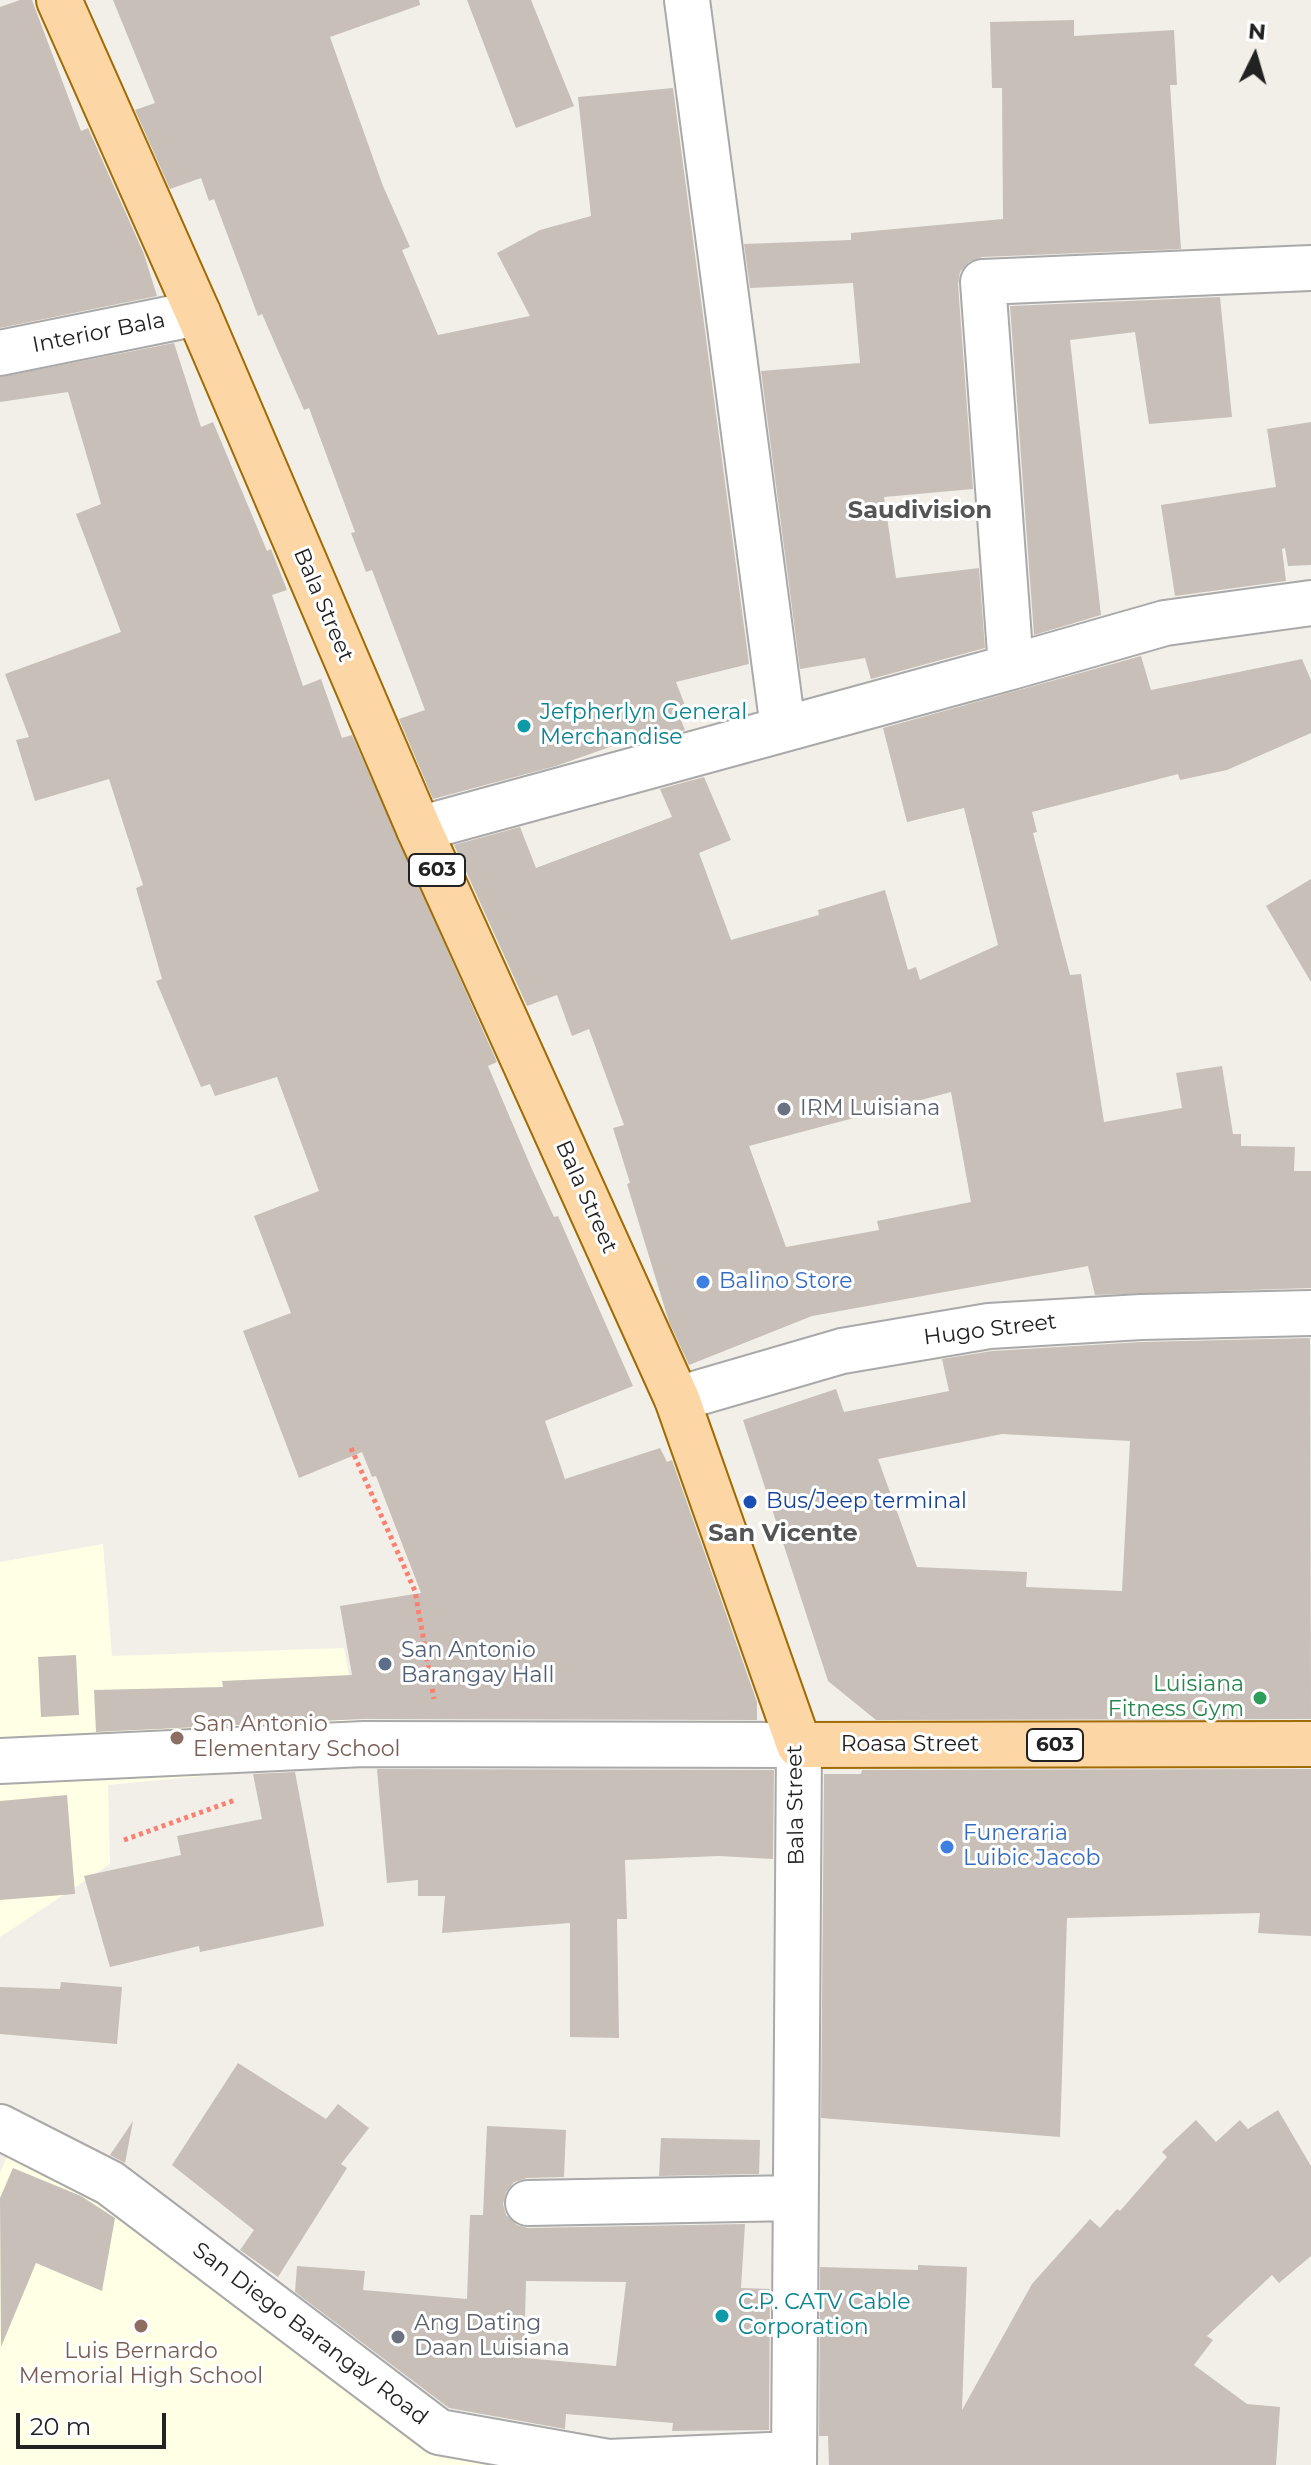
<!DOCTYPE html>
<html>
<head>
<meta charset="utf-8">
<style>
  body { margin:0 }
  #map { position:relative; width:1311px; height:2465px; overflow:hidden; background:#f2efe9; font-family:Montserrat,sans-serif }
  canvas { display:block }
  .north { position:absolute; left:1215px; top:16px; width:80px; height:80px; -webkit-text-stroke:6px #fff; paint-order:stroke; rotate:5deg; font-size:22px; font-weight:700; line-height:32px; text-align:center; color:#222 }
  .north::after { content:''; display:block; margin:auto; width:28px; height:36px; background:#222; clip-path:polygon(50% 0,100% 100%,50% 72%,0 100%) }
  .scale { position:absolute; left:16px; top:2413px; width:150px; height:36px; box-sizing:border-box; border:4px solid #222; border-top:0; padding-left:10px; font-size:24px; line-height:28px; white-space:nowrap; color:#222; -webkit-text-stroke:6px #fff; paint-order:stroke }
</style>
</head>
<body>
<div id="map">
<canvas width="1311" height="2465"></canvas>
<div class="north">N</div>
<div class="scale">20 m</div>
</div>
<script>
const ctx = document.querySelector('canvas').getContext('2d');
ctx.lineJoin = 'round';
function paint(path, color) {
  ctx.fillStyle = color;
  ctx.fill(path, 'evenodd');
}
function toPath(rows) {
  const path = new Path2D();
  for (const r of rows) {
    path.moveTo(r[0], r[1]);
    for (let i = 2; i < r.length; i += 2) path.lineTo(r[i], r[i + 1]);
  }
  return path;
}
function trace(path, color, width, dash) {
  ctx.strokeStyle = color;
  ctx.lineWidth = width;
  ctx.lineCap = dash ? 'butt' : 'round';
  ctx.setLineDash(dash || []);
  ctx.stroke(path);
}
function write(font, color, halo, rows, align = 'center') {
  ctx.font = font + ' Montserrat,sans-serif';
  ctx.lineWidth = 6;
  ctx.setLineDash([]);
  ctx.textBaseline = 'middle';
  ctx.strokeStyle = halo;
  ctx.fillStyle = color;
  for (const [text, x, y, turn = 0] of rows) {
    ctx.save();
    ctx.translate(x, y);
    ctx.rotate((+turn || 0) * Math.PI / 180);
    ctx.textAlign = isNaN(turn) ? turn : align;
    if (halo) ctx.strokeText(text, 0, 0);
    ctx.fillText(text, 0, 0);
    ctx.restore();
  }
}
paint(toPath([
  [103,1544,112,1656,344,1648,356,1713,351,1762,108,1785,110,1864,0,1937,0,1562],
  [12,2145,531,2465,0,2465,0,2173]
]), '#ffffe5');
paint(toPath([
  [20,0,32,0,81,131,88,128,144,254,157,296,0,328,0,7],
  [113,0,419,0,420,5,330,37,383,186,410,247,402,250,438,335,530,316,497,253,540,230,591,216,578,97,673,88,749,664,676,682,686,708,677,711,685,730,641,742,638,737,556,766,433,799,399,719,425,710,372,570,366,572,351,533,355,532,309,408,304,410,262,314,258,316,214,199,209,201,201,178,170,189,135,110,155,103],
  [467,0,531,0,574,106,516,128],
  [1074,20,1074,36,1174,30,1177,85,1170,85,1181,249,982,257,969,262,960,272,958,284,973,489,884,497,896,578,979,568,985,648,871,679,865,658,800,669,761,371,860,363,853,283,750,288,744,244,851,240,851,233,1003,219,1002,88,992,88,990,22],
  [1220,297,1232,417,1149,424,1135,332,1070,340,1101,615,1034,635,1010,306],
  [174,343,201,427,213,422,267,551,271,549,287,590,272,595,303,686,321,679,342,738,352,735,497,1062,488,1066,531,1167,554,1217,558,1216,633,1386,545,1421,565,1479,660,1448,667,1462,672,1460,757,1702,757,1720,363,1719,96,1732,94,1690,223,1687,222,1681,352,1675,340,1606,421,1593,376,1476,372,1477,362,1452,299,1478,243,1331,291,1313,254,1216,319,1191,277,1077,215,1096,210,1084,201,1087,156,981,162,979,136,888,143,885,109,779,35,801,16,740,29,737,5,674,121,632,76,514,101,504,68,392,0,402,0,377],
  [1311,422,1311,565,1288,566,1285,548,1282,549,1286,581,1175,596,1161,505,1276,487,1267,429],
  [1141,656,1151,690,1302,659,1311,680,1311,733,1227,770,1180,780,1178,774,1032,812,1037,832,1033,833,1070,975,1081,974,1104,1122,1182,1108,1176,1073,1222,1066,1233,1134,1241,1134,1241,1146,1295,1147,1294,1171,1311,1171,1311,1288,1095,1295,1088,1266,812,1316,689,1365,669,1322,627,1184,630,1183,613,1128,624,1125,589,1029,572,1036,557,995,527,1006,454,845,520,827,536,868,672,817,660,789,704,777,731,840,699,853,731,940,819,915,818,910,885,890,908,970,916,967,920,980,998,945,964,808,907,822,883,728],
  [951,1092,971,1202,877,1221,879,1230,786,1247,749,1146],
  [1311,879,1311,982,1266,906],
  [1310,1338,1311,1719,876,1720,828,1681,743,1420,836,1389,844,1412,949,1391,942,1359,992,1351,1142,1342],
  [1002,1434,1130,1441,1122,1591,1026,1587,1027,1572,917,1567,878,1459],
  [76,1655,79,1715,41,1717,38,1657],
  [377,1769,774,1770,773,1859,719,1856,625,1860,627,1919,617,1919,619,2038,570,2037,570,1923,442,1933,445,1896,418,1896,418,1880,387,1883],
  [1311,1769,1311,1936,1258,1933,1260,1913,1067,1918,1060,2137,821,2118,824,1774,861,1774,862,1770],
  [295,1772,324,1926,200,1952,199,1946,110,1967,84,1876,181,1855,177,1836,262,1819,253,1774],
  [67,1795,75,1894,0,1900,0,1801],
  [61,1982,122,1987,117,2044,0,2034,0,1987,60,1989],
  [238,2063,326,2119,338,2104,369,2128,341,2164,347,2168,278,2277,240,2250,254,2230,172,2165],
  [1278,2110,1311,2166,1311,2256,1279,2283,1272,2275,1207,2336,1213,2340,1194,2365,1247,2404,1280,2407,1276,2465,829,2465,828,2436,819,2436,820,2267,918,2270,918,2265,967,2267,962,2410,1032,2284,1090,2219,1100,2228,1117,2209,1120,2211,1167,2157,1162,2152,1196,2120,1216,2142,1240,2120,1248,2129],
  [133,2121,125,2163,110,2155],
  [487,2126,566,2130,564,2177,527,2178,514,2182,506,2192,503,2204,506,2215,517,2225,528,2228,745,2224,741,2288,770,2289,769,2430,672,2431,673,2423,566,2414,565,2429,449,2408,295,2292,297,2266,365,2271,363,2290,467,2299,470,2215,483,2215],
  [526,2281,626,2282,616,2366,524,2358],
  [661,2138,760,2140,759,2174,659,2176],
  [13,2168,81,2196,115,2218,102,2291,36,2263,1,2347,0,2198]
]), '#c7bfb8');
const minor = toPath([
  [687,0,783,728],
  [0,353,198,313],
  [1011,667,1165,623,1311,603],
  [419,829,1011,667,983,282,1311,268],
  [677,1399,842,1351,989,1326,1141,1317,1311,1313],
  [0,1761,364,1744,799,1745,794,2465],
  [0,2127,110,2183,439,2432,608,2462,793,2454],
  [528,2203,795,2198]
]);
const major = toPath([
  [59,0,198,313,419,829,677,1399,799,1745,1311,1744]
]);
trace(minor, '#a9a9a9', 48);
trace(major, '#a06b00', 48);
trace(toPath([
  [351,1448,415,1591,434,1699],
  [124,1840,235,1800]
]), '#fa8072', 5, [4, 4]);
trace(minor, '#fff', 44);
trace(major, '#fcd6a4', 44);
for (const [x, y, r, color] of [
  [524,726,8,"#0f9aa8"],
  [784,1109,8,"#6b7280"],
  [703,1282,8,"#3f7fe0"],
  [750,1502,8,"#1a4fb4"],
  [385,1664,8,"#5c6f8a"],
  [1260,1698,8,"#2e9e5b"],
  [177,1738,8,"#8d6e63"],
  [947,1847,8,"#3f7fe0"],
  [722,2316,8,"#0f9aa8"],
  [141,2326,8,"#8d6e63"],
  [398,2337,8,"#6b7280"]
]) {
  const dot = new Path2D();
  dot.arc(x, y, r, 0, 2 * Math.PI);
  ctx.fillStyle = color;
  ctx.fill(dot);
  trace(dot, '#fff', 3);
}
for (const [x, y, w] of [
  [437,870,56],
  [1055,1745,56]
]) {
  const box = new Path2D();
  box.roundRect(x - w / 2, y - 16, w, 32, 6);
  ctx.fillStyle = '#fff';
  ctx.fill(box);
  trace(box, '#222', 2);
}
write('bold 20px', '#222', null, [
  ["603",437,870],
  ["603",1055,1745]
]);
write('22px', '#222', '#fff', [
  ["Interior Bala",99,333,-11],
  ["Bala Street",323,605,67],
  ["Bala Street",586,1197,66],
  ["Hugo Street",990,1330,-7],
  ["Roasa Street",910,1745],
  ["Bala Street",796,1805,-91],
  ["San Diego Barangay Road",310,2334,37]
]);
write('22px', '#0d838f', '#fff', [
  ["Jefpherlyn General",540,713],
  ["Merchandise",540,738],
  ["C.P. CATV Cable",738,2303],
  ["Corporation",738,2328]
], 'left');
write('22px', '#5b616d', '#fff', [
  ["IRM Luisiana",800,1109],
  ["Ang Dating",414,2324],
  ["Daan Luisiana",414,2349]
], 'left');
write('22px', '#366cbe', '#fff', [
  ["Balino Store",719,1282],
  ["Funeraria",963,1834],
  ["Luibic Jacob",963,1859]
], 'left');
write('22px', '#164399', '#fff', [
  ["Bus/Jeep terminal",766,1502]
], 'left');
write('22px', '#4e5e75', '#fff', [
  ["San Antonio",401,1651],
  ["Barangay Hall",401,1676]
], 'left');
write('22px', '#27864d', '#fff', [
  ["Luisiana",1244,1685],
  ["Fitness Gym",1244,1710]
], 'right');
write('22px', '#785e54', '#fff', [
  ["San Antonio",193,1725],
  ["Elementary School",193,1750],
  ["Luis Bernardo",141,2352,"center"],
  ["Memorial High School",141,2377,"center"]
], 'left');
write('bold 24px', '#555', '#fff', [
  ["Saudivision",920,511],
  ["San Vicente",783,1534]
]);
</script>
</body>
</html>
